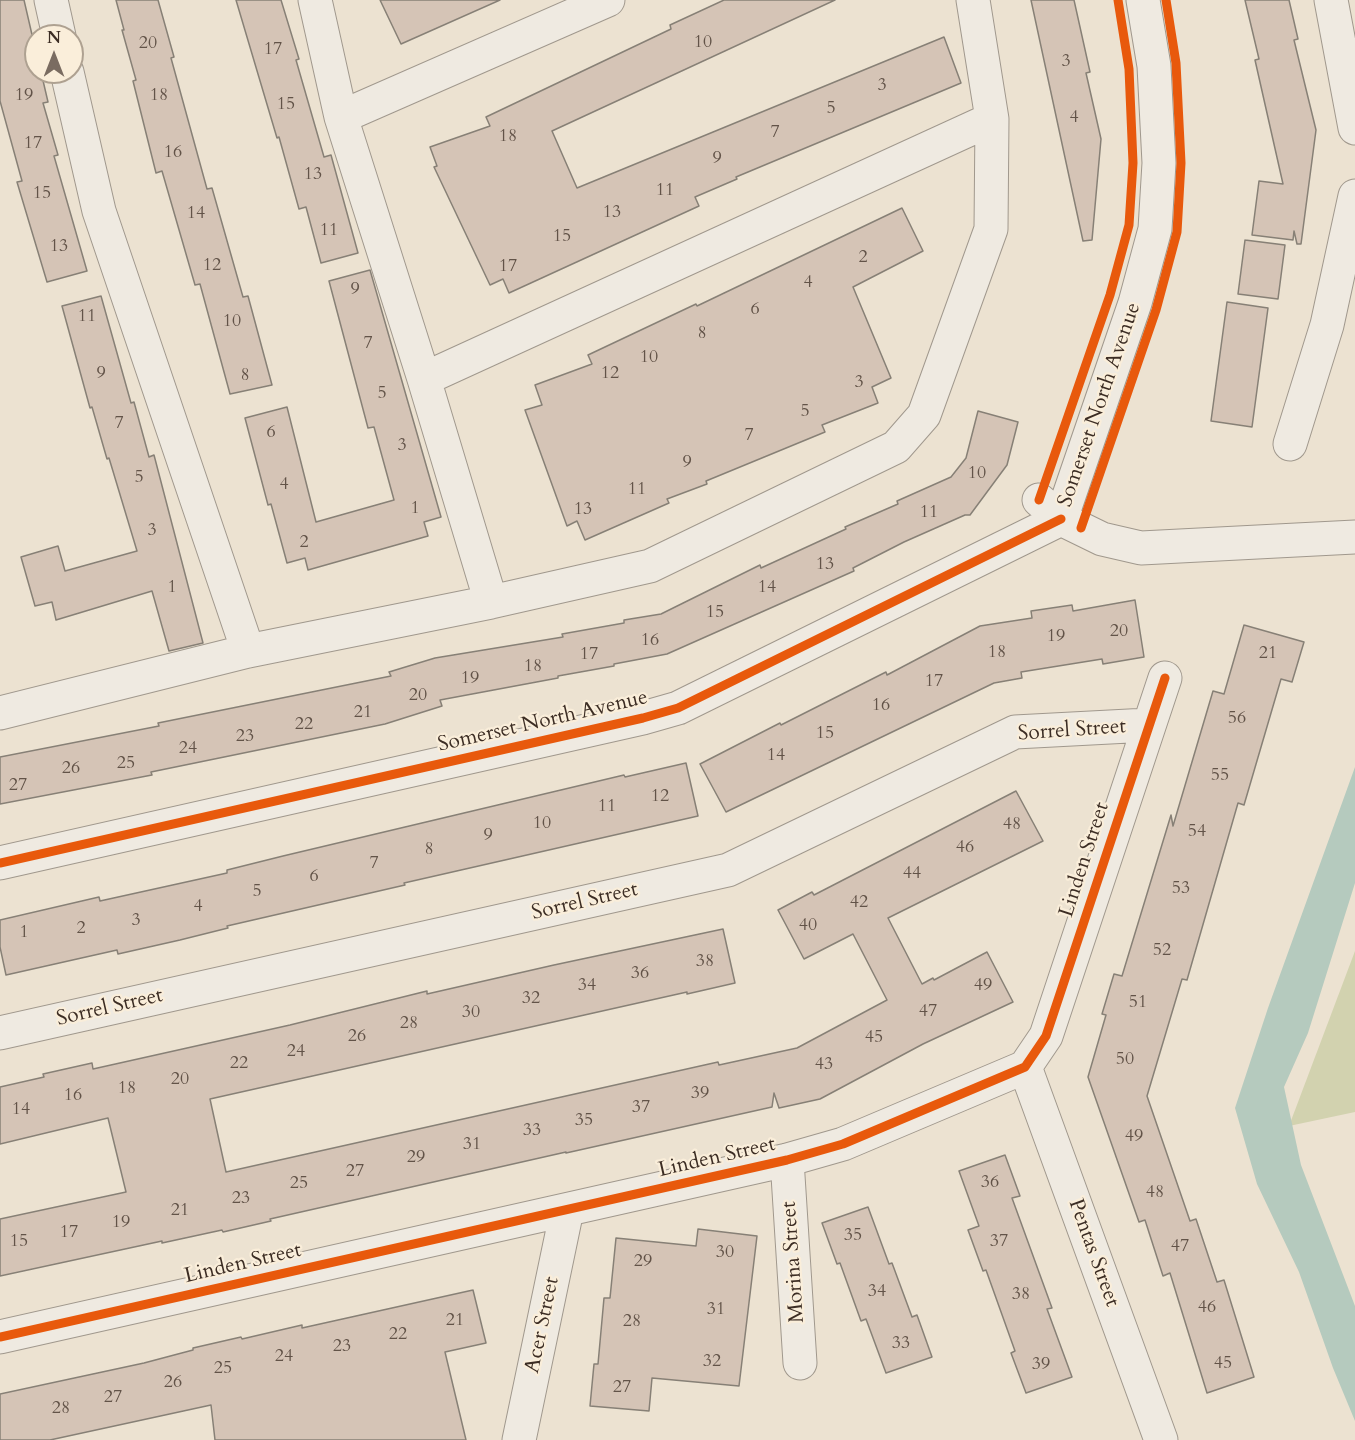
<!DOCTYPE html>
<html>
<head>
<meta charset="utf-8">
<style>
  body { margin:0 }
  #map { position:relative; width:1355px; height:1440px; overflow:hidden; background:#ece2d1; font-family:Cardo,serif }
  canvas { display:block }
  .north { position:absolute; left:24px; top:24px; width:60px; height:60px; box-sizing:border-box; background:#faeeda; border:2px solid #aea191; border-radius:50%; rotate:0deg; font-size:16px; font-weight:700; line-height:24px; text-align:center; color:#3c2d24 }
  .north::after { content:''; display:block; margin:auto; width:21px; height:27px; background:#7a6c61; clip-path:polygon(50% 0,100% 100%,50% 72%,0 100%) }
</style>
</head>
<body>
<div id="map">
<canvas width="1355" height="1440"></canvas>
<div class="north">N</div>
</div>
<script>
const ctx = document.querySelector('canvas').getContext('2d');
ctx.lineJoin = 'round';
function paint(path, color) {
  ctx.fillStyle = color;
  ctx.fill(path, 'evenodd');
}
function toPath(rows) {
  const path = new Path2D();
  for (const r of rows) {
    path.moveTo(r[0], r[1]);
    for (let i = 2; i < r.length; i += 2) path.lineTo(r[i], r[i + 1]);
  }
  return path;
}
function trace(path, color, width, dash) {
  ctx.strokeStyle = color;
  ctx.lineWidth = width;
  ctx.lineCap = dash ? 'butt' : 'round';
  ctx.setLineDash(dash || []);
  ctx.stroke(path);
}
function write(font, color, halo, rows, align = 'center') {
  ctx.font = font + ' Cardo,serif';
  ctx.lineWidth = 4.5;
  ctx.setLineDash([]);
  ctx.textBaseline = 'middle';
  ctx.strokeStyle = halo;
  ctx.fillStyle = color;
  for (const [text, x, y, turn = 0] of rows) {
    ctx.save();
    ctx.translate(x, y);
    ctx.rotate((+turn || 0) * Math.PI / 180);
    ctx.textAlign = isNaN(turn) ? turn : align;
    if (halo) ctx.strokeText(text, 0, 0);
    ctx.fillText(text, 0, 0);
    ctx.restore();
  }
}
paint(toPath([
  [1355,951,1355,1112,1289,1126]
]), '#d2d2af');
paint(toPath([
  [1355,767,1355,883,1308,1033,1284,1087,1301,1165,1355,1306,1355,1421,1333,1368,1299,1272,1257,1184,1235,1108,1268,1008]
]), '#b5cabe');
const building = toPath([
  [0,0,24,0,36,52,36,72,41,72,48,102,43,103,58,155,54,156,87,271,47,282,17,182,22,181,0,101,0,0],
  [116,0,158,0,174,57,171,58,207,189,212,188,243,297,248,296,272,385,230,394,200,284,195,285,162,171,156,173,133,81,136,80,122,30,124,30,116,0],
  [236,0,281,0,299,59,296,60,324,157,331,155,358,253,321,263,306,207,299,209,279,137,277,138,236,0],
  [380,0,500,0,401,44,380,0],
  [724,0,835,0,552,131,577,188,944,37,961,83,736,177,737,179,695,197,699,206,509,293,503,279,490,285,434,167,437,166,430,147,490,126,486,117,671,29,670,25,724,0],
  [1031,0,1074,0,1090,72,1086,73,1101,139,1092,240,1083,241,1031,0],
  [1245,0,1289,0,1298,39,1294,40,1316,130,1301,244,1297,244,1294,231,1293,240,1252,235,1259,181,1283,184,1255,60,1259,59,1245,0],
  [902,208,923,251,853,287,891,378,872,387,878,403,822,425,825,432,706,481,707,484,667,499,669,503,585,540,577,521,567,526,525,410,542,405,535,385,592,364,588,355,696,304,697,306,902,208],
  [1245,240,1285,245,1278,299,1238,294,1245,240],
  [370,270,441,517,424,522,428,536,308,570,305,558,287,563,271,504,268,505,245,418,287,407,316,522,394,500,374,427,368,428,329,281,370,270],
  [101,296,131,403,134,402,149,457,154,455,203,643,169,651,152,591,56,620,52,602,35,606,21,557,58,546,65,571,137,551,109,458,107,459,92,407,90,408,62,306,101,296],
  [1227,302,1268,308,1252,427,1211,421,1227,302],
  [978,411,1018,422,1007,465,970,515,965,515,904,542,853,568,854,571,667,654,614,664,614,666,558,676,558,678,440,700,442,706,385,724,151,772,152,775,0,804,0,757,159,726,158,723,391,676,389,672,435,658,563,637,562,634,624,623,624,620,661,614,760,565,761,568,846,529,845,527,898,504,897,501,951,477,966,458,978,411],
  [1135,600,1144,657,1103,664,1102,659,1021,672,1022,678,994,683,726,812,700,764,780,723,781,725,886,672,887,675,980,626,1032,618,1031,611,1072,605,1073,611,1135,600],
  [1244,625,1304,642,1292,682,1281,679,1244,805,1238,803,1187,980,1182,979,1147,1096,1190,1221,1196,1219,1217,1282,1224,1280,1254,1377,1207,1393,1170,1273,1163,1276,1145,1220,1139,1222,1088,1077,1106,1015,1102,1014,1114,974,1122,976,1171,815,1173,826,1213,691,1224,694,1244,625],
  [686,763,698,816,404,883,405,885,227,926,228,928,180,940,118,954,117,950,6,975,0,947,0,920,99,897,100,901,227,873,227,870,283,856,624,775,625,777,686,763],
  [1016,791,1043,841,888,918,922,984,933,978,934,980,987,952,1013,1002,923,1044,820,1099,779,1108,774,1093,772,1107,566,1153,566,1152,270,1219,271,1221,223,1232,222,1230,162,1243,162,1241,0,1276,0,1219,126,1192,108,1118,0,1144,0,1087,44,1077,43,1074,92,1063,93,1069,290,1025,427,991,427,994,554,965,723,929,735,983,687,994,687,992,210,1099,226,1172,718,1062,719,1065,797,1048,887,1000,853,934,804,959,778,910,812,892,814,895,1016,791],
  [1005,1155,1020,1196,1012,1198,1052,1308,1047,1309,1072,1377,1026,1393,1011,1353,1015,1351,986,1270,983,1271,968,1230,979,1226,959,1171,1005,1155],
  [868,1207,889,1264,892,1263,912,1317,917,1315,932,1357,886,1373,866,1319,861,1321,840,1263,837,1264,822,1223,868,1207],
  [698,1229,757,1236,739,1386,652,1378,649,1411,590,1406,594,1364,598,1364,604,1298,610,1298,616,1238,696,1246,698,1229],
  [473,1290,486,1343,445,1352,466,1440,215,1440,211,1405,50,1440,0,1440,0,1394,144,1363,193,1350,193,1348,241,1337,242,1339,302,1325,302,1328,473,1290]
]);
paint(building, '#d5c4b6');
trace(building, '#878076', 1.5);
const minor = toPath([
  [51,0,59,36],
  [315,0,341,117,424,379,491,602],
  [1331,0,1355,128],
  [67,72,99,211,248,651],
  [341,117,608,0],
  [424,379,992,119],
  [1290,444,1327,325,1355,196],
  [1039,500,1061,519,1102,539,1141,548,1355,537],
  [0,713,248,651,491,602,650,566,896,447,924,415,991,229,992,119,973,0],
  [0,863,643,718,678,708,1061,519,1135,303,1155,229,1159,163,1154,66,1143,0],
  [0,1033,728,870,1015,732,1148,725],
  [1025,1067,1161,1440],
  [787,1160,800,1363],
  [0,1337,787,1160,843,1144,1025,1067,1046,1036,1165,678],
  [519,1440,567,1210]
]);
trace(minor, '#a0988d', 35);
trace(minor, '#efeae1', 33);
trace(toPath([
  [1039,500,1110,295,1129,225,1133,163,1129,69,1118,0],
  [1081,528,1156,310,1177,232,1181,163,1176,63,1166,0],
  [0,863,643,718,678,708,1061,519],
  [0,1337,787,1160,843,1144,1025,1067,1046,1036,1165,678]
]), '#e8590c', 9);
write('18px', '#625348', null, [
  ["10",703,43],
  ["20",148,44],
  ["17",273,50],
  ["3",1066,62],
  ["3",882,86],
  ["19",24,96],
  ["18",159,96],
  ["15",286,105],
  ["5",831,109],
  ["4",1074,118],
  ["7",775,133],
  ["18",508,137],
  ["17",33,144],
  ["16",173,153],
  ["9",717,159],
  ["13",313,175],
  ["11",665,191],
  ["15",42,194],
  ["13",612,213],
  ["14",196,214],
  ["11",329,231],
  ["15",562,237],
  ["13",59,247],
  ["2",863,258],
  ["12",212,266],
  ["17",508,267],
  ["4",808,283],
  ["9",355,290],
  ["6",755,310],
  ["11",87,317],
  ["10",232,322],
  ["8",702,334],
  ["7",368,344],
  ["10",649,358],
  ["9",101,374],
  ["12",610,374],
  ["8",245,376],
  ["3",859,383],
  ["5",382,394],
  ["5",805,412],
  ["7",119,424],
  ["6",271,433],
  ["7",749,436],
  ["3",402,446],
  ["9",687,463],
  ["10",977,474],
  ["5",139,478],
  ["4",284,485],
  ["11",637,490],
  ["1",415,509],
  ["13",583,510],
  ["11",929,513],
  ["3",152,531],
  ["2",304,543],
  ["13",825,565],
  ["1",172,588],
  ["14",767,588],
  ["15",715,613],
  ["20",1119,632],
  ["19",1056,637],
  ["16",650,641],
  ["18",997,653],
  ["21",1268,654],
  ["17",589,655],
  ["18",533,667],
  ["19",470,679],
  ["17",934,682],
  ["20",418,696],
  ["16",881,706],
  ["21",363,713],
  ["56",1237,719],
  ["22",304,725],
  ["15",825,734],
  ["23",245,737],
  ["24",188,749],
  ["14",776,756],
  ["25",126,764],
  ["26",71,769],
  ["55",1220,776],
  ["27",18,786],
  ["12",660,797],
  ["11",607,807],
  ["10",542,824],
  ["48",1012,825],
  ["54",1197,832],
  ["9",488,836],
  ["46",965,848],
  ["8",429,850],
  ["7",374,864],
  ["44",912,874],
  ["6",314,877],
  ["53",1181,889],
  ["5",257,892],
  ["42",859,903],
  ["4",198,907],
  ["3",136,921],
  ["40",808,926],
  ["2",81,929],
  ["1",24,933],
  ["52",1162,951],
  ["38",705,962],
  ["36",640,974],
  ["34",587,986],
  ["49",983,986],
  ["32",531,999],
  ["51",1138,1003],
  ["47",928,1012],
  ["30",471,1013],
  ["28",409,1024],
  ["26",357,1037],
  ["45",874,1038],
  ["24",296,1052],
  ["50",1125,1060],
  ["22",239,1064],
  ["43",824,1065],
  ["20",180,1080],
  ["18",127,1089],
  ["39",700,1094],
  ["16",73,1096],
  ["37",641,1108],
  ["14",21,1110],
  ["35",584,1121],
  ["33",532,1131],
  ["49",1134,1137],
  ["31",472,1145],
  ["29",416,1158],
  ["27",355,1172],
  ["36",990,1183],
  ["25",299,1184],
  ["48",1155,1193],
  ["23",241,1199],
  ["21",180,1211],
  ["19",121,1223],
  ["17",69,1233],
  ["35",853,1236],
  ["15",19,1242],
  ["37",999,1242],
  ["47",1180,1247],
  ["30",725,1253],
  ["29",643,1262],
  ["34",877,1292],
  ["38",1021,1295],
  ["46",1207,1308],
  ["31",716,1310],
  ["21",455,1321],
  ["28",632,1322],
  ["22",398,1335],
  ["33",901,1344],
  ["23",342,1347],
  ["24",284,1357],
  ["32",712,1362],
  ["45",1223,1364],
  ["39",1041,1365],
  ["25",223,1369],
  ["26",173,1383],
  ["27",622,1388],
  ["27",113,1398],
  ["28",61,1409]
]);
write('21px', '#3c2d24', '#faeeda', [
  ["Somerset North Avenue",1100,405,-71],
  ["Somerset North Avenue",543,722,-13],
  ["Sorrel Street",1072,731,-4],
  ["Linden Street",1085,860,-72],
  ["Sorrel Street",585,902,-13],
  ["Sorrel Street",110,1008,-13],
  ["Linden Street",717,1158,-13],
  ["Pentas Street",1093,1253,70],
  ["Morina Street",794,1262,-94],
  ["Linden Street",243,1264,-13],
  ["Acer Street",543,1325,-78]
]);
</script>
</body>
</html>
